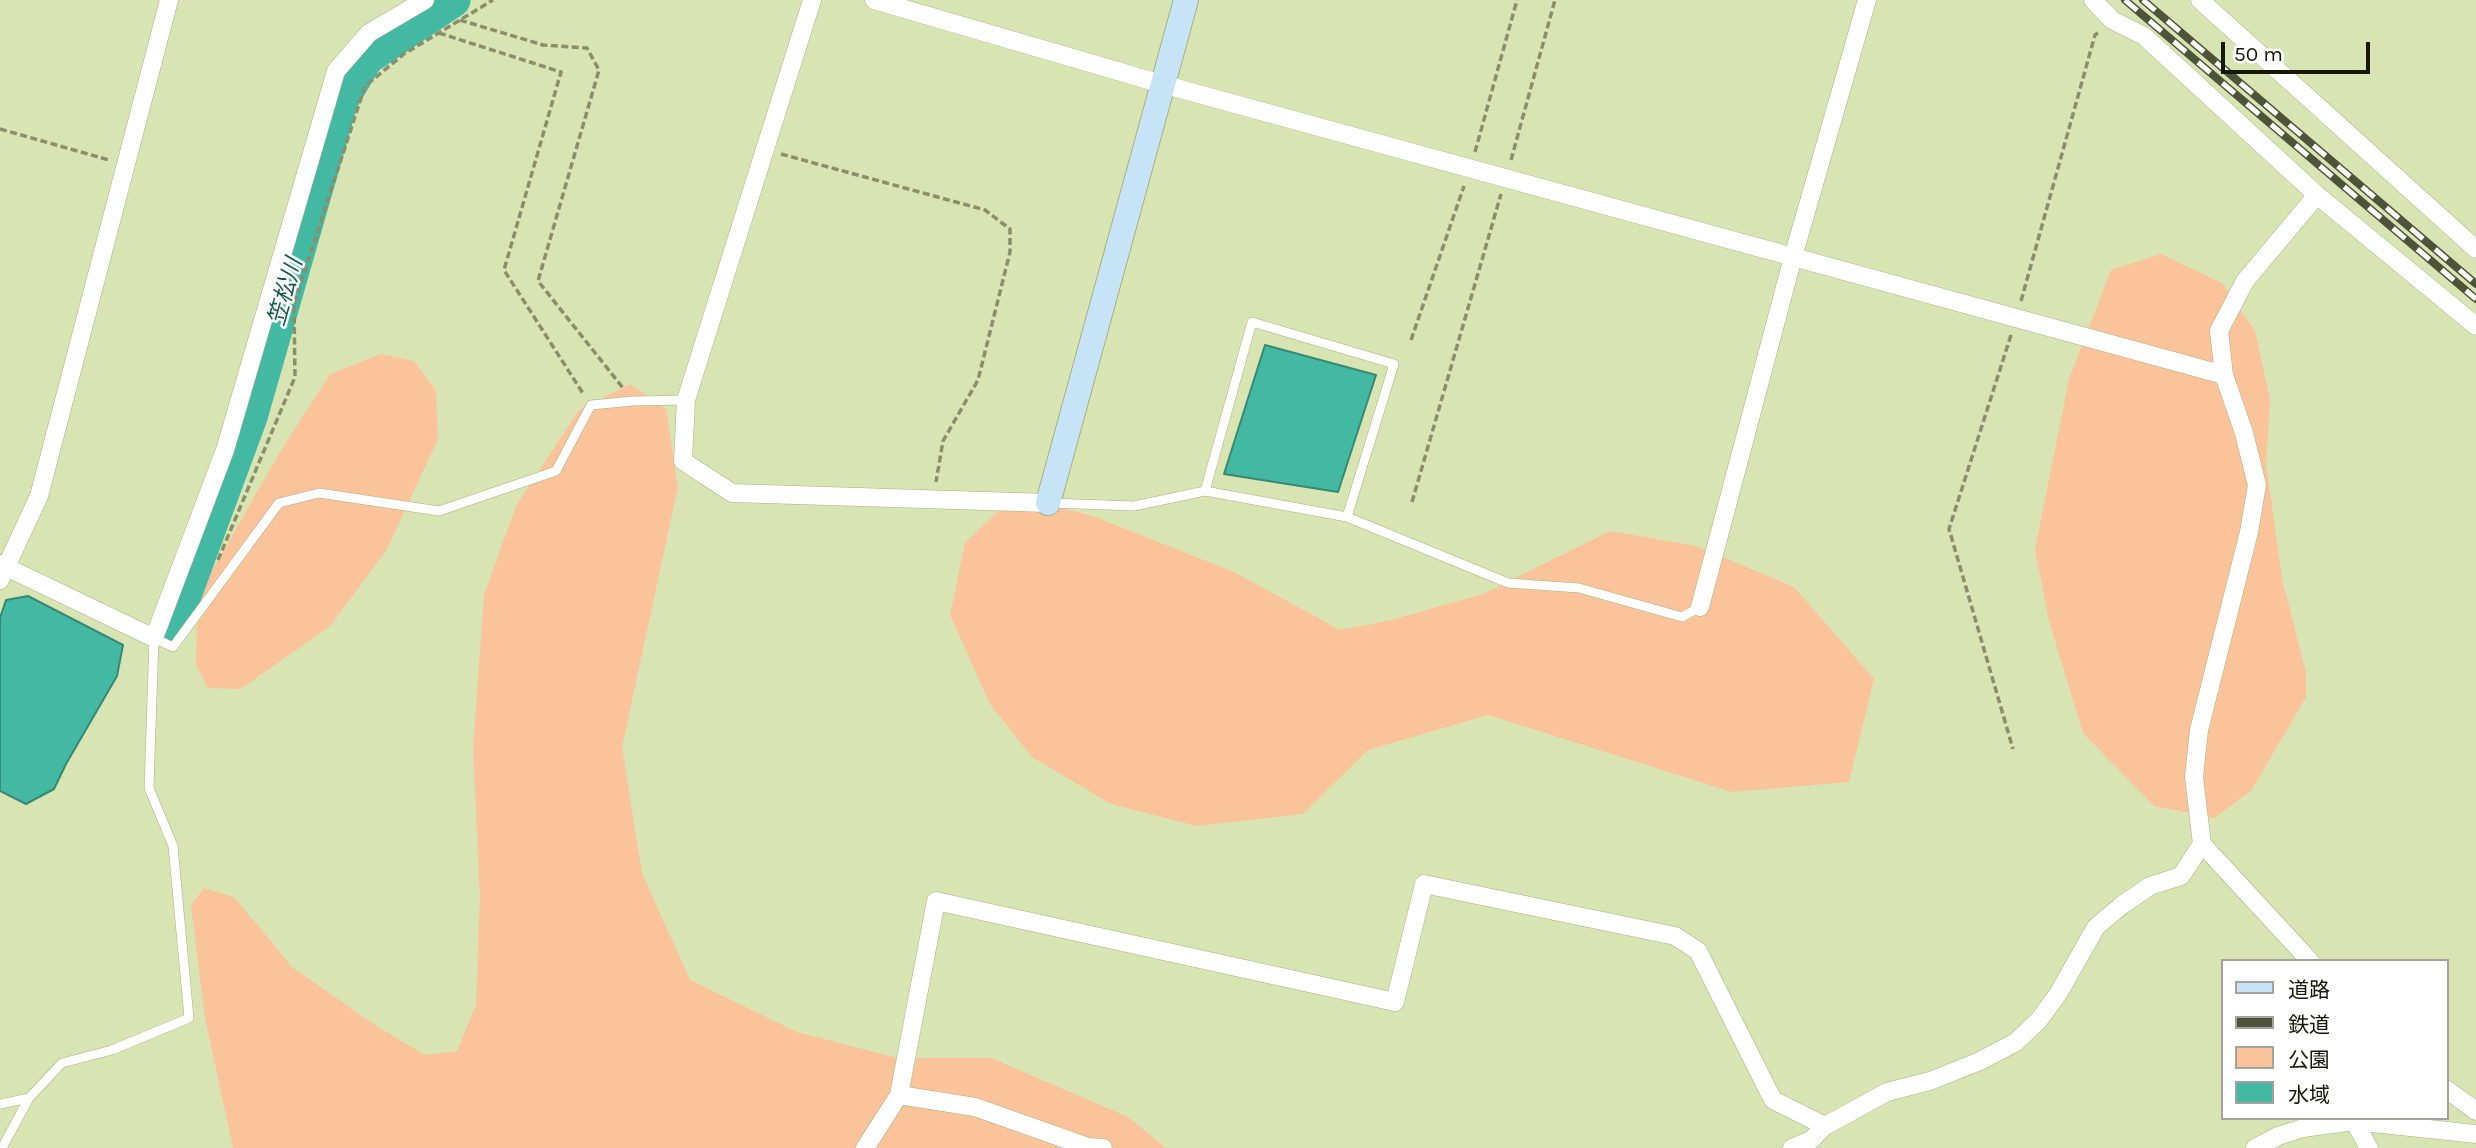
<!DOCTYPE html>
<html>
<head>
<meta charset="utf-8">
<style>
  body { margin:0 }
  #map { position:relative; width:2476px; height:1148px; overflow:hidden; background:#d9e4b3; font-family:Karla,"Noto Sans JP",sans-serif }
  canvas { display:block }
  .legend { position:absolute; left:2221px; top:959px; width:228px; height:161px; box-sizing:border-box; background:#fff; border:2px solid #a2a39c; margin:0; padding:9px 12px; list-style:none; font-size:21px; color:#161907 }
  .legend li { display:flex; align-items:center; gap:14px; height:35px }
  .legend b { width:35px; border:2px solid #a2a39c }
  .scale { position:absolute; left:2221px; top:42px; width:149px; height:32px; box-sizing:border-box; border:4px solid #161907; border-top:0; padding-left:9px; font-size:21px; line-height:24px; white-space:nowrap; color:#161907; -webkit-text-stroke:5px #fff; paint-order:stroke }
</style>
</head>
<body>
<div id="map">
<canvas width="2476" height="1148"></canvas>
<ul class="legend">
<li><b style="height:9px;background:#c6e4f5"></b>道路</li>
<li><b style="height:9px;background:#4e5339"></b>鉄道</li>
<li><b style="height:19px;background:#fbc39a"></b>公園</li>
<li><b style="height:19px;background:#43b9a3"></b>水域</li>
</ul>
<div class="scale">50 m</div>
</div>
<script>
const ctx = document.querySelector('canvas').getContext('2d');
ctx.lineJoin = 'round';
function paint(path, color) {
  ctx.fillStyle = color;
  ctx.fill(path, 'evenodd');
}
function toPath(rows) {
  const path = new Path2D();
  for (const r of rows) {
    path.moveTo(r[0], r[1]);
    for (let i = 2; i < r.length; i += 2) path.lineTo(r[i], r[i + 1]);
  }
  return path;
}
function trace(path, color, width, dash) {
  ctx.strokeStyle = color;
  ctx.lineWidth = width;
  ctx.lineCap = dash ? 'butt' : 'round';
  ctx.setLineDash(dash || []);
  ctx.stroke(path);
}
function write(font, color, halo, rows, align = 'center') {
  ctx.font = font + ' Karla,"Noto Sans JP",sans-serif';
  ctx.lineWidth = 5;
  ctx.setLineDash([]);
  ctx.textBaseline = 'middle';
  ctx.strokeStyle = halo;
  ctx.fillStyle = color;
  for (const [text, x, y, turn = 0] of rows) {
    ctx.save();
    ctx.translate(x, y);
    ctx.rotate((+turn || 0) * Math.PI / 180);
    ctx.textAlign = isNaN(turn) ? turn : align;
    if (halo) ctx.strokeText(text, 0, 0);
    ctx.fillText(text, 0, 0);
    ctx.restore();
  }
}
paint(toPath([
  [2161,254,2222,283,2255,331,2270,399,2266,463,2282,579,2306,672,2306,697,2251,791,2214,818,2154,806,2083,733,2049,621,2035,550,2069,379,2111,270],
  [381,354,414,361,436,391,438,439,386,551,330,626,241,689,208,688,196,664,198,595,280,452,330,374],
  [630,384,666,409,678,487,622,747,642,873,690,980,797,1032,897,1058,991,1058,1128,1117,1166,1148,233,1148,205,1018,191,905,204,888,234,897,292,967,375,1025,425,1055,457,1051,476,1005,480,898,473,748,484,595,516,506,579,410],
  [1014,496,1093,516,1234,572,1340,630,1391,620,1483,594,1610,531,1696,546,1794,587,1874,679,1849,782,1732,792,1488,715,1368,750,1303,814,1197,826,1111,804,1032,757,990,704,950,615,965,543]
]), '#fbc39a');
const water = toPath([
  [1265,345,1376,375,1338,492,1224,474,1265,345],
  [28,596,123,645,117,676,66,764,54,789,26,804,0,791,0,618,6,600,28,596]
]);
paint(water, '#43b9a3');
trace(water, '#368974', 2);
trace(toPath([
  [173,625,250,417,341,100,366,58,453,0]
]), '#43b9a3', 35);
const lane = toPath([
  [1205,491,1252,322,1394,364,1347,517],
  [1050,503,1134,506,1205,491,1347,517,1508,583,1579,588,1682,617,1700,607],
  [0,1104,29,1098],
  [2,1148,29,1098,62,1063,112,1050,189,1018,173,846,149,788,154,638,173,647,279,503,319,493,439,511,556,471,591,405,633,401,686,400]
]);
const street = toPath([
  [812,0,686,400,683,461,732,493,1048,503],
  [874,0,1162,84,2224,375],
  [2093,0,2112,20,2144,36,2317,195,2476,326],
  [2200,0,2476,249],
  [0,564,154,638,225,450,336,71,369,33,425,0],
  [0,580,39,496,169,0],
  [1700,607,1793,257,1867,0],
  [2310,961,2202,844,2194,777,2199,730,2249,532,2257,485,2244,433,2224,375,2219,331,2245,281,2317,195],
  [2446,1089,2476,1111],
  [899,1095,975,1107,1088,1147,1103,1148],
  [2354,1121,2369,1148],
  [865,1148,899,1095,936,901,1395,1002,1424,884,1675,936,1698,951,1773,1100,1825,1126],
  [1792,1148,1811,1140,1825,1126,1887,1092,1930,1081,1980,1061,2016,1042,2039,1020,2058,994,2096,927,2122,905,2150,886,2181,876,2202,844],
  [2255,1148,2278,1136,2303,1128,2354,1121,2476,1134]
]);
const secondary = toPath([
  [1048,503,1186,0]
]);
trace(lane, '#a6b081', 10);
trace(street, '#a6b081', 19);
trace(secondary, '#a6b081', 26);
trace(toPath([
  [460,20,543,45,587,48,599,70,538,281,623,388],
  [439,33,561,72,504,270,584,395],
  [0,129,109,160],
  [1475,152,1517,0],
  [781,154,985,210,1010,229,1010,252,978,380,943,441,936,482],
  [1511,160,1555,0],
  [2021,301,2095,35,2098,33],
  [2011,335,1949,529,2013,749],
  [1411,340,1464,186],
  [1412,502,1501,194],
  [218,560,295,377,294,304,365,86,404,54,493,0]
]), '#878f6b', 3.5, [7, 3.5]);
trace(lane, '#fff', 9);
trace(street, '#fff', 18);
trace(secondary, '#c6e4f5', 24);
const rail = toPath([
  [2125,0,2476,299],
  [2143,0,2476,284]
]);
trace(rail, '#4e5339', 8);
trace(rail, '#fff', 5, [16]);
write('italic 23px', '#17584c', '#fff', [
  ["笠松川",286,292,-74]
]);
</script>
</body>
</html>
